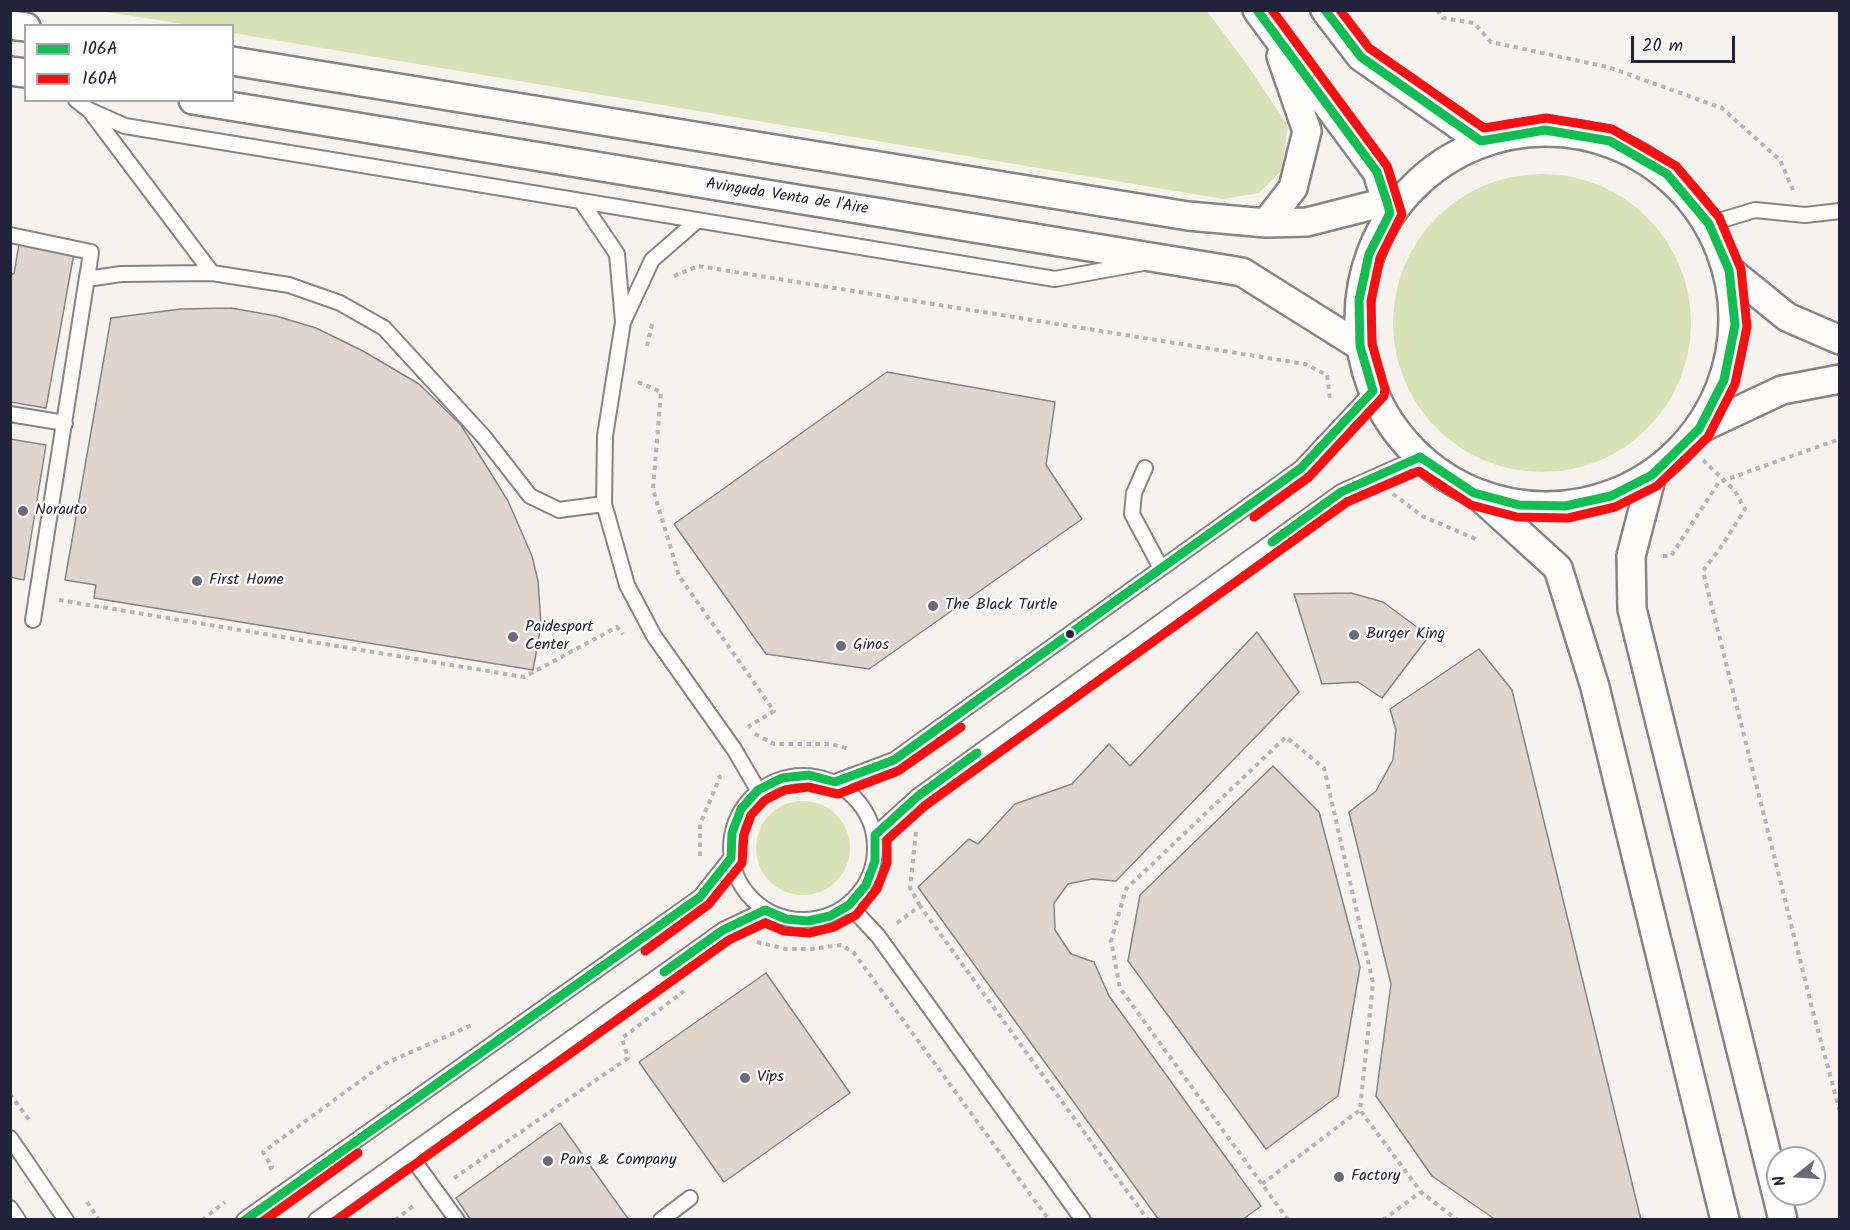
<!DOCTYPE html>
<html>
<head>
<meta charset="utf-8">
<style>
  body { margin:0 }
  #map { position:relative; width:1850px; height:1230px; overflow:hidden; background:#f6f2ee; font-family:Kalam,sans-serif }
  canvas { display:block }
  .frame { position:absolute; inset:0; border:12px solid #22223b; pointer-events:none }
  .legend { position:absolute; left:24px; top:24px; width:210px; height:78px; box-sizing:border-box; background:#fff; border:2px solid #a7a7b1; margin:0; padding:8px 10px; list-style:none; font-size:18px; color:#22223b }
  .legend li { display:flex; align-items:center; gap:12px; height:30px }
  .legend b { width:30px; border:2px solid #a7a7b1 }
  .north { position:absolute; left:1766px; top:1146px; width:60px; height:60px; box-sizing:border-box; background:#fff; border:2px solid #a7a7b1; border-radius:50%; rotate:253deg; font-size:16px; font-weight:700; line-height:24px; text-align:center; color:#22223b }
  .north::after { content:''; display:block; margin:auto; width:21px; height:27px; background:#6c6b7a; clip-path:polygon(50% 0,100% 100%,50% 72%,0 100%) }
  .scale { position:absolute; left:1631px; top:36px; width:104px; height:27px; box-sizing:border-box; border:3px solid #22223b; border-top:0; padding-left:8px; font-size:18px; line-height:21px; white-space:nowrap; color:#22223b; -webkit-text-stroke:4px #fff; paint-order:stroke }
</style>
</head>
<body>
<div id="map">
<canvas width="1850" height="1230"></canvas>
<div class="frame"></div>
<ul class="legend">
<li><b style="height:8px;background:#12bd53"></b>106A</li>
<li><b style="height:8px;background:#f51111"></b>160A</li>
</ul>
<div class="north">N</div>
<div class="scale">20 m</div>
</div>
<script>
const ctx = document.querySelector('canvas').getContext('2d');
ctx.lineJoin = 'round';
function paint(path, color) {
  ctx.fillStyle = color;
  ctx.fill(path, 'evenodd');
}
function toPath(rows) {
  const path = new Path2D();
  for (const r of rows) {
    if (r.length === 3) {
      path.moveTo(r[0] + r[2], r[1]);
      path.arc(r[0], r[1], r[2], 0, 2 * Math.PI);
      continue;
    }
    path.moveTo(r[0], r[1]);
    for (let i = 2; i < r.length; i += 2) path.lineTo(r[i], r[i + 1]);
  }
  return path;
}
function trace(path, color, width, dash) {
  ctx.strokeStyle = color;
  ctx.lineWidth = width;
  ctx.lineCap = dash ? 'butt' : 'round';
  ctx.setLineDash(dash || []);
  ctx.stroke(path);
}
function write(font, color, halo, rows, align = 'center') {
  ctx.font = font + ' Kalam,sans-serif';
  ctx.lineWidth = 4.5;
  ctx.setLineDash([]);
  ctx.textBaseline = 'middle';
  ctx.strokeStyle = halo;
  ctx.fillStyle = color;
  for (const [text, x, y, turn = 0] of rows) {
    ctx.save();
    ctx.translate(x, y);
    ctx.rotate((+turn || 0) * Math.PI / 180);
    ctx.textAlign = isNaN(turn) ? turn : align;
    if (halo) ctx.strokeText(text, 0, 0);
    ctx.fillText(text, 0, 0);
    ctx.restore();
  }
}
paint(toPath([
  [100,11,1207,11,1246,63,1288,126,1281,171,1259,193,1223,199,233,33,232,26,189,25],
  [1542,323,149],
  [803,848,47]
]), '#d9e2b6');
const building = toPath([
  [19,243,74,253,46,408,10,402,10,274,14,274,19,243],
  [231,308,276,316,316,328,363,351,419,384,461,425,508,501,532,556,538,581,541,625,533,670,94,598,96,585,65,580,111,318,181,309,231,308],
  [887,372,1055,402,1046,465,1082,519,869,669,766,654,674,524,887,372],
  [10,439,46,445,24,580,10,577,10,439],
  [1351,593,1383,602,1429,636,1382,698,1358,682,1322,684,1294,594,1351,593],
  [1257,632,1299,692,1116,881,1092,879,1068,884,1054,903,1055,930,1071,954,1094,962,1109,996,1261,1206,1242,1220,1159,1220,918,887,969,839,978,844,1015,804,1072,784,1109,744,1130,766,1257,632],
  [1479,649,1512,690,1641,1220,1496,1220,1432,1176,1376,1096,1391,984,1349,812,1376,791,1393,760,1396,730,1390,709,1479,649],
  [1273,766,1319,812,1360,967,1338,1096,1266,1149,1128,961,1140,895,1273,766],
  [766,973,850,1093,724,1182,639,1062,766,973],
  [560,1123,629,1220,471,1220,456,1198,560,1123]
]);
paint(building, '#dfd5cc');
trace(building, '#868487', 1.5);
const service = toPath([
  [76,100,89,110,125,126,1055,279,1143,263],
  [90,111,212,273],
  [581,201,617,254,623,322,605,436,604,504,627,585,654,636,734,749,758,790],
  [1709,224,1755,210,1805,215,1840,211],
  [10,235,91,252],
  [91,252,87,279,121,274,212,273,289,285,340,303,384,328,484,437,530,496,559,510,604,504],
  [624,320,652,260,698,220],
  [10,414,65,423],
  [1145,468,1134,493,1132,514,1161,568],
  [33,620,88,271],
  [803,848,72],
  [835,782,894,760,1301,468,1373,391],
  [875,835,918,796,1341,492,1420,457],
  [849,905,878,936,1083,1220],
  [10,1138,66,1220],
  [409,1154,457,1220],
  [10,1208,18,1220],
  [244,1220,700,897,731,858],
  [316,1220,723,930,765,910],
  [661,1220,690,1198]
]);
const minor = toPath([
  [1257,10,1377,172,1390,213],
  [1325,10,1361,57,1481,141],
  [10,25,26,27],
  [232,61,1188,216,1266,223,1307,222,1401,198],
  [10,71,26,73],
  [193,100,1242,272,1360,346],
  [1546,319,187],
  [1266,223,1293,188,1307,131,1281,56],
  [1729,270,1787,317,1840,340],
  [1699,429,1782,390,1840,379],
  [1652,475,1631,556,1632,609,1783,1220],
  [1480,497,1558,568,1595,687,1725,1220]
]);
trace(service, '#868487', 18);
trace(minor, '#868487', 32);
trace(toPath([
  [1437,10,1443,18,1474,23,1491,42,1608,67,1722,108,1780,160,1793,190],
  [674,276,698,266,1305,364,1327,375,1330,400],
  [647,346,652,324],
  [638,382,661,392,653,489,679,576,774,711,748,727],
  [1703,460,1735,491,1745,509,1723,544,1703,571,1813,1012,1840,1112],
  [1393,494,1422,516,1478,540],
  [1663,556,1671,556,1719,482,1840,439],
  [59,600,524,677,617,627,623,634],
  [755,734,774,744,831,744,849,749],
  [916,832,910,888,920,906],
  [700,856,700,824,720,777,718,775],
  [897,923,920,906,1148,1220],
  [757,942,786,949,811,949,841,945,854,953,1049,1220],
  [10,1094,29,1120],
  [269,1169,272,1167,263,1152,382,1065,474,1024],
  [454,1178,628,1058,622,1038,684,991],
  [1262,1184,1360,1110],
  [87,1202,99,1220],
  [202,1220,225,1202],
  [395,1220,416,1204],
  [1288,1220,1120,988,1111,941,1126,889,1286,737,1324,768,1373,983,1360,1110,1421,1192,1457,1220],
  [1383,1220,1421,1192]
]), '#b5b5b8', 4, [4.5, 4.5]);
trace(service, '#fefdfc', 14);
trace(minor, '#fefdfc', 27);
trace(toPath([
  [1257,10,1377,172,1387,202,1390,213,1369,254,1359,300,1360,346,1373,391],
  [1325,10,1361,57,1481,141,1545,130,1610,141,1667,174,1709,224,1729,270,1735,325,1724,380,1699,429,1652,475,1611,496,1565,506,1519,505,1474,493,1420,457],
  [1272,542,1341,492,1420,457],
  [664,972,723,930,765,910,786,919,808,921,830,916,849,905,866,885,875,861,875,835,918,796,977,753],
  [245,1220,700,897,731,858,732,833,741,809,758,790,782,778,809,775,835,782,894,760,1301,468,1373,391]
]), '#12bd53', 9);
trace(toPath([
  [1254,517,1309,477,1384,396,1385,389,1372,344,1371,301,1380,258,1402,214,1387,166,1272,10],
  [645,951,709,904,742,863,744,835,751,815,765,800,785,790,808,787,838,794,898,771,961,727],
  [265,1220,358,1153],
  [337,1220,729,940,765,923,784,931,809,933,834,927,856,915,877,889,887,863,887,840,926,805,1347,502,1419,471,1471,505,1517,517,1568,518,1615,507,1657,486,1708,437,1735,384,1747,327,1741,269,1719,217,1676,166,1612,129,1546,118,1484,128,1369,48,1340,10]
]), '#f51111', 9);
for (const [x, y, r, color] of [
  [23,511,6,"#6c6b7a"],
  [197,581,6,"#6c6b7a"],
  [933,606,6,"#6c6b7a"],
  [1070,634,5,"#22223b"],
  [1354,635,6,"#6c6b7a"],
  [513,637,6,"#6c6b7a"],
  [841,646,6,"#6c6b7a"],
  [745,1078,6,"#6c6b7a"],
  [548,1161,6,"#6c6b7a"],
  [1339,1177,6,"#6c6b7a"]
]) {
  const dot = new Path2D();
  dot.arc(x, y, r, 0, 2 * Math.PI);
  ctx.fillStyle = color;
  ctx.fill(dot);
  trace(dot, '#fff', 2);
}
write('16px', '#22223b', '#fff', [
  ["Avinguda Venta de l'Aire",787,198,9]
]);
write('16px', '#22223b', '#fff', [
  ["Norauto",35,511],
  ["First Home",209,581],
  ["The Black Turtle",945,606],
  ["Paidesport",525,628],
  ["Center",525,646],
  ["Burger King",1366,635],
  ["Ginos",853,646],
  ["Vips",757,1078],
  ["Pans & Company",560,1161],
  ["Factory",1351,1177]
], 'left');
</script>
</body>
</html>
